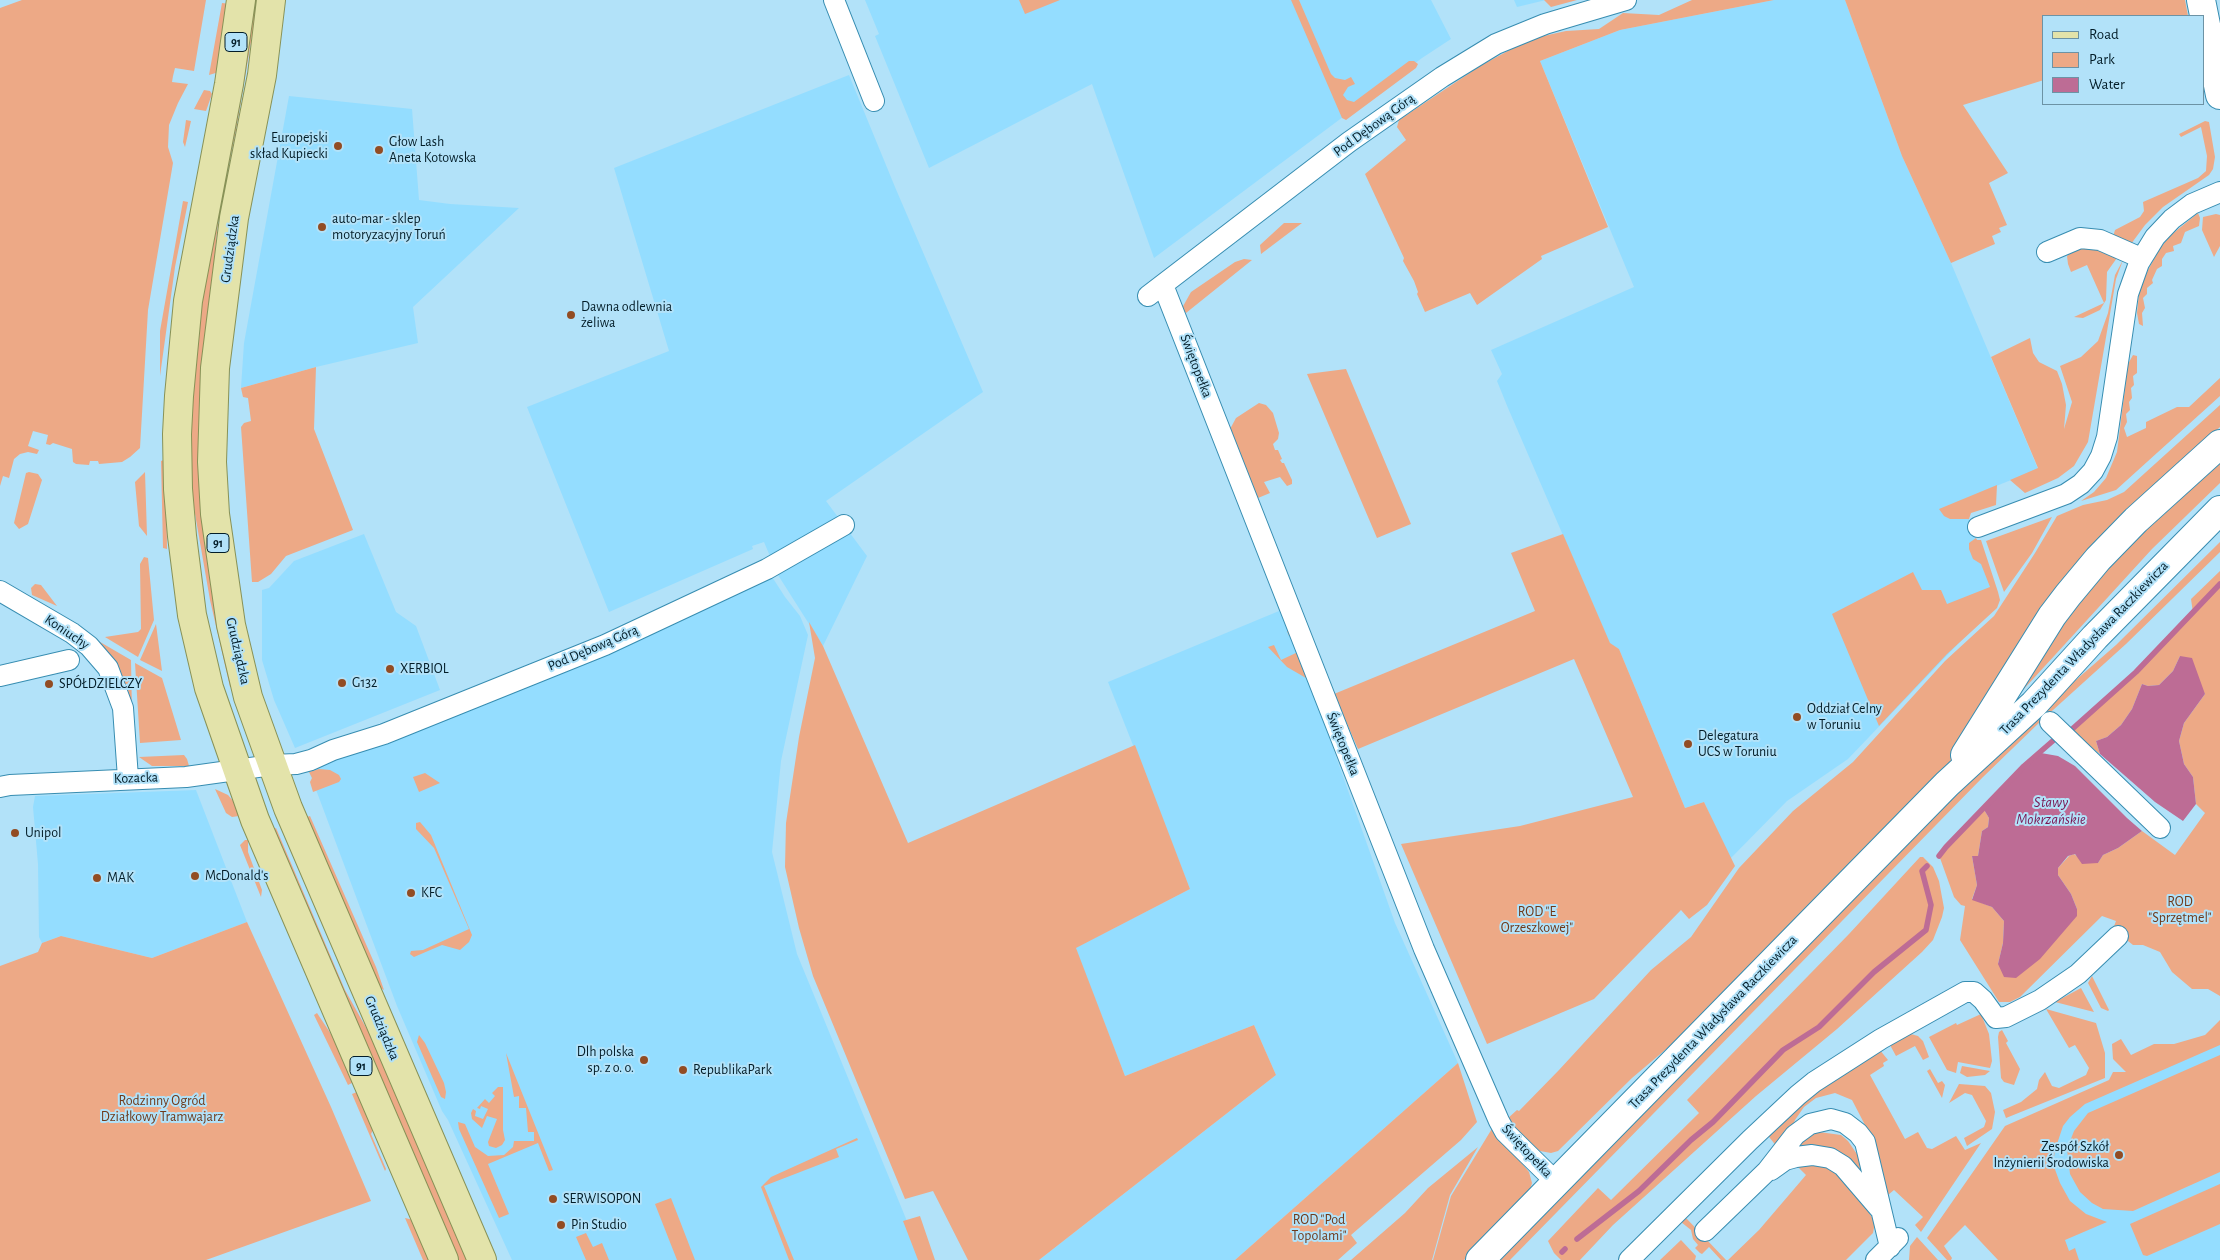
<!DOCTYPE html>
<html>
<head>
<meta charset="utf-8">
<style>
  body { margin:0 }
  #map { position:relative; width:2220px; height:1260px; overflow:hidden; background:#b2e2f9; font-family:"Alegreya Sans",sans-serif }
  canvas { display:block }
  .legend { position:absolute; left:2042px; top:15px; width:162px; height:90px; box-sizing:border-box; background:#b2e2f9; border:1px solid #6c93a5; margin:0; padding:6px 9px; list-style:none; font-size:15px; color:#031d28 }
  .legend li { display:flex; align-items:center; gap:10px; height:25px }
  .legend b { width:25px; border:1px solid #6c93a5 }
</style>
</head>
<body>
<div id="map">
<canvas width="2220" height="1260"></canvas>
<ul class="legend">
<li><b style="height:6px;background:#e3e3aa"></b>Road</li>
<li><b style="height:14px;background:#eda986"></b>Park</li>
<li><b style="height:14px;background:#bd6c95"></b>Water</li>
</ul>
</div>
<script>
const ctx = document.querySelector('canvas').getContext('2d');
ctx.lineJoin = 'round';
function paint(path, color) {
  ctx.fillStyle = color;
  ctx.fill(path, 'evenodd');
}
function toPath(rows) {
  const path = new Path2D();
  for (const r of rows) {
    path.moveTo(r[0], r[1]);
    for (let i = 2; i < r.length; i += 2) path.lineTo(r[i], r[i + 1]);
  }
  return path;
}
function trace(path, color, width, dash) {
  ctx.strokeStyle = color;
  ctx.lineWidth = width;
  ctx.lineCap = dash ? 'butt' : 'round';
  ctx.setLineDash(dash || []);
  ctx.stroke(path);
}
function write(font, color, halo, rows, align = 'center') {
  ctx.font = font + ' "Alegreya Sans",sans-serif';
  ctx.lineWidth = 4;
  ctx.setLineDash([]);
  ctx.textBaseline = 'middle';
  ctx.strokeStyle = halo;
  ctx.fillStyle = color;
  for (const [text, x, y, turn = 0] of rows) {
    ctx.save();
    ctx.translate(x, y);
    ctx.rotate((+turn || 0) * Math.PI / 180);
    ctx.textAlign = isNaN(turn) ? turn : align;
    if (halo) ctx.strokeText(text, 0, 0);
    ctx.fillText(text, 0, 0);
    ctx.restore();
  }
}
paint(toPath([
  [865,0,1431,0,1451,39,1422,58,1154,258,1092,84,929,168,875,36,879,34],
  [1514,0,1546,0,1517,7],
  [1774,0,1845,0,1902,156,1951,263,2038,469,1962,500,1999,601,1848,759,1787,801,1730,859,1704,802,1685,808,1619,649,1610,644,1508,408,1497,381,1502,374,1491,350,1634,287,1540,61,1620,30],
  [849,75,895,187,983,392,826,501,867,556,823,646,778,575,764,542,752,546,753,549,609,612,527,407,669,351,614,168],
  [289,96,412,109,419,200,450,204,519,208,413,307,418,343,316,367,241,388,244,343],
  [364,534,396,612,416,626,440,690,295,748,274,700,262,660,262,590,269,588,294,561],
  [767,569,785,597,800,616,808,635,781,761,772,852,797,954,923,1260,512,1260,448,1120,442,1111,397,1006,309,771],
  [1278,593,1395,923,1458,1063,1235,1260,1039,1260,1276,1075,1254,1025,1125,1076,1075,948,1190,889,1108,682,1279,611,1274,598],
  [196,790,247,922,152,958,61,936,42,943,39,937,38,864,33,807,35,796],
  [2220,1034,2220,1260,2065,1260,2007,1128]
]), '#94ddff');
paint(toPath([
  [22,0,206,0,194,71,175,68,173,76,172,82,188,84,178,103,169,125,168,147,173,163,148,310,140,448,130,457,122,462,99,464,98,461,90,461,89,465,76,464,73,462,72,449,53,443,50,445,46,444,48,435,33,431,28,446,39,450,37,454,28,452,20,454,14,459,9,478,3,476,0,486,0,8],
  [1019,0,1060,0,1025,14],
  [1291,0,1299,0,1331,74,1335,78,1345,80,1351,77,1355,84,1348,87,1343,95,1347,100,1354,102,1409,61,1414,61,1418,64,1416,68,1346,120,1342,118],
  [1544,0,1577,0,1551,7],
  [1692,0,1774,0,1620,30,1540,61,1608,227,1541,256,1542,259,1477,305,1470,293,1425,312,1417,294,1418,292,1414,281,1403,261,1404,258,1365,174,1406,140,1397,127,1399,120,1480,66,1530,39,1566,31,1599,29,1623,13,1659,15],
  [1845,0,2185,0,2188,16,2044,16,2044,80,1963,105,2008,173,1989,183,2007,225,1999,228,2001,232,1992,236,1995,244,1951,263,1902,156],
  [222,3,230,4,219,72,209,75],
  [253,6,257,7,236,130,219,213,211,292,234,687,230,687,210,600,190,485,188,464,197,318],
  [204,90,210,91,212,94,206,111,194,109],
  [186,120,191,121,185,147,183,142],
  [2205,121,2209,122,2215,157,2213,169,2209,175,2163,207,2145,225,2131,244,2113,237,2115,230,2140,217,2144,211,2143,202,2198,178,2206,171,2207,156,2201,127,2181,137,2179,134],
  [183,201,188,202,175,267,160,376,160,331],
  [2198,213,2200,218,2199,226,2185,232,2181,243,2173,246,2174,251,2166,253,2162,259,2162,266,2157,269,2152,280,2153,283,2147,288,2147,294,2143,298,2145,308,2142,313,2143,326,2139,324,2137,313,2139,293,2147,272,2160,248,2171,235],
  [2216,214,2220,215,2220,246,2214,257,2202,230,2203,217],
  [1284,223,1302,223,1261,254,1260,245],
  [2085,243,2119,255,2107,272,2106,300,2100,310,2083,318,2074,317,2104,303,2087,265,2071,272,2068,264,2067,256,2077,246],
  [1244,259,1252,260,1186,313,1182,308,1191,292,1235,262],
  [2123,260,2116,279,2088,442,2074,466,2058,478,2025,493,2010,480,2038,468,1991,357,2030,338,2033,353,2039,362,2057,371,2062,384,2066,405,2064,429,2072,402,2060,366,2081,357,2098,341,2108,313,2115,275],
  [2133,355,2137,356,2137,373,2133,376,2134,385,2131,388,2132,398,2129,402,2130,410,2126,414,2127,422,2124,428,2127,437,2146,428,2146,422,2177,407,2189,407,2220,378,2220,396,2116,490,2081,501,2094,492,2106,478,2117,452,2128,364],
  [316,367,314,429,353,530,286,556,271,574,258,582,252,582,241,427,244,423,251,421,248,398,243,397,241,388],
  [1346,369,1411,524,1377,538,1307,374],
  [1259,403,1266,405,1273,413,1279,433,1278,439,1273,444,1275,450,1278,450,1282,459,1280,460,1282,463,1284,463,1292,480,1292,484,1287,486,1280,477,1264,482,1270,493,1258,498,1229,431,1236,418],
  [2220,405,2220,427,2185,459,1940,775,1697,1023,1632,1078,1558,1151,1551,1153,1540,1151,1512,1128,1511,1121,1508,1122,1507,1119,1517,1110,1519,1111,1559,1070,1651,970,1691,937,1739,868,1793,811,1853,762,1945,661,1994,616,2035,553,2057,516,2083,505,2107,500,2124,492],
  [166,459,167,549,163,548,161,461],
  [2220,459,2220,483,2152,549,2012,702,2087,585],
  [29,472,38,474,42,480,28,524,19,529,14,523,26,473],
  [145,472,147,536,139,526,135,482],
  [1997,485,1996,505,1971,513,1969,519,1950,519,1944,516,1939,509],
  [2052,517,2032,553,2004,592,1986,541],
  [1563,534,1610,643,1619,649,1685,808,1704,802,1735,866,1707,905,1689,919,1681,910,1594,999,1487,1044,1401,844,1520,826,1633,797,1574,659,1358,749,1334,694,1535,611,1511,553],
  [1976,538,1977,540,1981,540,1998,592,2000,600,1997,608,1947,654,1879,726,1832,614,1913,572,1922,590,1941,590,1947,604,1990,587,1981,564,1973,559,1969,549,1969,543],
  [2220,542,2220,552,2126,644,2042,720,1983,777,1510,1260,1496,1260,2029,721,2116,645],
  [144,557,148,558,154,620,138,657,105,637,138,632,141,629,140,564],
  [2220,571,2220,996,2208,989,2192,989,2172,972,2160,952,2143,945,2133,945,2113,929,2116,921,2102,916,2020,997,2010,1002,1999,1002,1960,940,1965,906,1961,905,1954,897,1940,858,1946,847,1983,808,1989,818,1988,827,1982,831,1978,856,1972,856,1977,885,1972,899,1992,907,2004,921,2003,943,1998,964,2077,909,2071,894,2058,875,2058,868,2069,856,2074,854,2079,858,2098,863,2103,855,2118,848,2142,831,2175,855,2205,813,2196,804,2193,777,2184,764,2179,741,2184,723,2205,694,2180,656,2173,671,2159,685,2148,686,2142,684,2132,709,2121,725,2107,737,2096,741,2100,754,2070,731,2136,672,2193,613,2191,599],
  [35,584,41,585,57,606,32,595,31,588],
  [1278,607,1281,609,1308,676,1306,678,1287,667,1268,647,1274,645,1281,660,1298,652,1291,636,1289,636,1287,631,1289,629],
  [809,622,823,646,908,843,1135,745,1190,889,1076,948,1125,1076,1254,1025,1276,1075,1039,1260,968,1260,933,1191,905,1199,813,976,799,928,785,867,786,823,799,737,815,658],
  [156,624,162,671,140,660],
  [88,635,131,660,132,713,128,690,117,666],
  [135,663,162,678,181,740,140,743],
  [184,755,187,759,189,766,152,766,139,757],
  [319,769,330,770,339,775,341,779,339,782,313,792,310,782,312,778,309,772],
  [425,773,440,783,419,792,413,777],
  [215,789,228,795,234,802,239,816,232,817,226,813],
  [310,816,376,967,384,990,379,987,304,818],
  [420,822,431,835,472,935,469,942,460,950,442,945,414,957,410,954,411,951,423,950,469,929,434,848,416,829,416,823],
  [276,828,345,990,383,1058,469,1260,457,1260,271,830],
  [245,840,248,840,248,852,262,890,261,897,240,845],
  [1920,857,1923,857,1933,867,1939,881,1944,908,1942,917,1933,940,1922,952,1837,1029,1756,1096,1613,1225,1580,1260,1561,1260,1554,1253,1548,1241,1598,1188,1611,1200,1699,1113,1687,1100,1849,934],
  [247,922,331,1107,371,1201,206,1260,0,1260,0,966,38,952,42,943,61,936,152,958],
  [2092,976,2109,1010,2108,1011,2101,1008,2088,983],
  [2081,988,2094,1012,2055,1002],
  [2046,1009,2096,1023,2105,1053,2105,1078,2006,1118,2003,1110,2021,1102,2037,1089,2039,1080,2045,1072,2052,1086,2059,1088,2086,1075,2089,1068,2075,1045,2069,1048],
  [317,1013,339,1046,354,1081,352,1083,348,1085,314,1015],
  [1981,1014,1989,1034,1992,1061,1990,1068,1958,1062,1956,1073,1947,1070,1929,1037,1956,1023,1957,1025],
  [2220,1020,2220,1045,2085,1104,2070,1117,2063,1126,2055,1150,2053,1164,2060,1183,2070,1201,2086,1214,2107,1222,2065,1240,2069,1251,2075,1248,2079,1260,1998,1260,1965,1225,1944,1246,1952,1258,1951,1260,1947,1260,1927,1238,2005,1126,2109,1080,2113,1072,2126,1072,2113,1059,2112,1044,2121,1039,2131,1055,2154,1044,2174,1044,2205,1035],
  [2002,1030,2008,1041,2006,1043,2020,1069,2014,1085,2004,1082,2001,1078,1998,1037,1999,1032],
  [1907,1033,1918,1036,1923,1041,1929,1057,1923,1060,1915,1046,1896,1056,1890,1045,1891,1042],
  [419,1035,425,1043,444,1083,446,1092,445,1099,441,1097,417,1042],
  [1879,1049,1888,1060,1883,1063,1884,1066,1870,1075,1905,1139,1918,1132,1927,1148,1932,1149,1956,1136,1965,1150,1981,1143,1921,1232,1915,1225,1923,1217,1894,1190,1888,1195,1882,1184,1864,1123,1852,1100,1835,1093,1816,1098,1804,1107,1795,1120,1790,1133,1777,1147,1766,1133,1782,1113],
  [506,1053,553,1170,549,1171,538,1143,488,1164,509,1214,499,1218,459,1129,458,1122,465,1124,475,1147,488,1156,504,1155,513,1147,514,1141,534,1141,534,1132,528,1132,526,1108,519,1108,519,1096,514,1097],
  [2220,1055,2220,1172,2133,1211,2103,1209,2092,1203,2080,1192,2070,1174,2067,1149,2074,1131,2088,1113],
  [1458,1063,1477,1122,1461,1140,1351,1235,1357,1243,1338,1260,1235,1260],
  [1962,1066,1990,1071,1985,1075,1967,1077,1960,1073],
  [1930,1069,1938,1083,1942,1081,1945,1085,1942,1098,1927,1071],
  [1959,1084,1985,1086,1991,1093,1995,1112,1992,1129,1967,1146,1964,1138,1984,1127,1986,1121,1972,1095,1965,1093,1949,1103],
  [498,1087,503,1087,503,1130,505,1140,502,1145,496,1148,489,1146,488,1142,497,1119,487,1116,482,1128,472,1119,471,1113,473,1109,476,1111,475,1116,483,1119,488,1109,481,1106,480,1109,477,1108,485,1099,489,1103,495,1096,492,1093],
  [357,1092,360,1094,375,1126,371,1134,386,1169,385,1171,352,1094],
  [1493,1127,1529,1172,1532,1183,1530,1190,1464,1260,1433,1260,1451,1196],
  [1819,1132,1841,1135,1848,1141,1861,1160,1863,1174,1798,1154,1798,1138],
  [857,1138,858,1140,836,1149,839,1157,764,1186,794,1260,789,1260,761,1187,771,1177],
  [1478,1147,1450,1195,1432,1260,1351,1260,1405,1213,1428,1188],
  [1809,1158,1847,1179,1875,1222,1873,1233,1846,1260,1728,1260,1759,1230,1806,1175,1793,1162],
  [2220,1184,2220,1224,2147,1256,2143,1255,2130,1224],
  [671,1198,695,1260,677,1260,655,1204],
  [920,1216,935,1260,918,1260,903,1221],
  [1684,1216,1687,1219,1726,1260,1721,1260,1709,1247,1702,1254,1700,1253,1695,1248,1698,1245,1693,1239,1691,1230,1681,1222],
  [405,1218,414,1220,431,1260,423,1260],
  [586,1233,593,1247,602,1243,609,1260,586,1260,576,1237],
  [1917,1237,1938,1260,1909,1260,1910,1246],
  [1681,1240,1696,1256,1695,1260,1660,1260]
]), '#eda986');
paint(toPath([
  [2180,656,2192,658,2205,694,2184,723,2179,741,2184,764,2193,777,2196,804,2183,821,2155,802,2100,754,2096,741,2107,737,2121,725,2132,709,2142,684,2148,686,2159,685,2173,671],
  [2041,753,2058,756,2075,766,2127,818,2142,831,2118,848,2103,855,2098,863,2082,864,2075,854,2068,856,2058,868,2058,875,2071,894,2077,909,2077,916,2040,959,2016,978,2004,977,1998,964,2003,943,2004,921,1992,907,1972,900,1977,885,1972,856,1978,856,1982,831,1988,827,1989,818,1983,808]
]), '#bd6c95');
trace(toPath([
  [2070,731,2136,672,2220,584],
  [1939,856,1946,847,2024,766,2055,739],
  [1577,1239,1639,1191,1691,1140,1713,1122,1783,1050,1819,1027,1874,972,1926,930,1931,905,1922,871,1927,866],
  [1562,1252,1565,1249]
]), '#bd6c95', 5.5);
const street = toPath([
  [834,0,874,101],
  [2047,252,2080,238,2100,240,2141,258],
  [1163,285,1424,949,1499,1121,1505,1132,1556,1182],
  [1148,296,1349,142,1442,77,1496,44,1545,24,1626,0],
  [1978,527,2066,494,2081,484,2093,471,2101,456,2107,437,2128,294,2139,263,2155,237,2172,219,2192,204,2220,192],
  [0,591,72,633,89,646,108,668,123,708,128,778],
  [0,676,69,660],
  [2050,722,2160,828],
  [0,787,10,785,186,777,272,765,296,764,311,760,333,750,384,734,605,645,767,569,844,525],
  [1771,1170,1785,1160,1796,1157,1812,1155,1830,1158,1843,1166,1879,1208],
  [1705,1231,1767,1171,1795,1135,1810,1124,1831,1119,1845,1123,1858,1133,1865,1142,1890,1247],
  [1629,1260,1750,1140,1798,1095,1814,1082,1881,1039,1965,992,1974,992,1983,1000,1996,1018,2006,1017,2040,1000,2078,974,2118,936],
  [1876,1260,1898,1238]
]);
const secondary = toPath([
  [2201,0,2220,95],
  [1965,755,2052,616,2068,595,2098,559,2136,520,2220,444],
  [1480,1260,1947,784,2034,704,2095,637,2220,510]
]);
const primary = toPath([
  [241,0,229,84,188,301,179,396,177,434,178,489,182,536,192,615,209,688,255,820,444,1260],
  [271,0,262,75,234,218,215,368,212,462,215,514,231,625,248,697,288,808,482,1260]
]);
trace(street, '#378db1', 22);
trace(secondary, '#378db1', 30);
trace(primary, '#889257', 30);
trace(street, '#fff', 20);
trace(secondary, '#fff', 28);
trace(primary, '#e3e3aa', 28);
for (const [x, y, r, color] of [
  [338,146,5,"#924c23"],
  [379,150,5,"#924c23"],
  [322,227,5,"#924c23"],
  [571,315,5,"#924c23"],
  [390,669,5,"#924c23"],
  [342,683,5,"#924c23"],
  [49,684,5,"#924c23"],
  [1797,717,5,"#924c23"],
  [1688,744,5,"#924c23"],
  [15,833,5,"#924c23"],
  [195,876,5,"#924c23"],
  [97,878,5,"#924c23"],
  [411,893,5,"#924c23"],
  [644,1060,5,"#924c23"],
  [683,1070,5,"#924c23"],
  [2119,1155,5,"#924c23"],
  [553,1199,5,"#924c23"],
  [561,1225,5,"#924c23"]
]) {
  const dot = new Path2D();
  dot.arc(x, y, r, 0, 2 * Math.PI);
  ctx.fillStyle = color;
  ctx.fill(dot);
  trace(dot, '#b2e2f9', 2);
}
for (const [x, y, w] of [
  [236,42,22],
  [218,543,22],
  [361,1066,22]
]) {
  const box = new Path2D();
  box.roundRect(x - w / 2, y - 9.5, w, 19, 4);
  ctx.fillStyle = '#b2e2f9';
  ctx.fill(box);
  trace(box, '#031d28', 1);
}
write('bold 12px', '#031d28', null, [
  ["91",236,42],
  ["91",218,543],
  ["91",361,1066]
]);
write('14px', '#031d28', '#b2e2f9', [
  ["Pod Dębową Górą",1374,125,-36],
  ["Grudziądzka",230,249,-82],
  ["Świętopełka",1196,366,69],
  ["Koniuchy",67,632,34],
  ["Pod Dębową Górą",593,648,-23],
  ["Trasa Prezydenta Władysława Raczkiewicza",2084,648,-46],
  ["Grudziądzka",238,651,77],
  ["Świętopełka",1343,744,68],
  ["Kozacka",136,778,-2],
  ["Trasa Prezydenta Władysława Raczkiewicza",1713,1022,-46],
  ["Grudziądzka",382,1028,67],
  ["Świętopełka",1527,1151,47]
]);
write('14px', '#031d28', '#b2e2f9', [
  ["Europejski",328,138,"right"],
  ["skład Kupiecki",328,154,"right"],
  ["Głow Lash",389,142],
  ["Aneta Kotowska",389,158],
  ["auto-mar - sklep",332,219],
  ["motoryzacyjny Toruń",332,235],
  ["Dawna odlewnia",581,307],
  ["żeliwa",581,323],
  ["XERBIOL",400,669],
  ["G132",352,683],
  ["SPÓŁDZIELCZY",59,684],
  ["Oddział Celny",1807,709],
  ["w Toruniu",1807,725],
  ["Delegatura",1698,736],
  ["UCS w Toruniu",1698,752],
  ["Unipol",25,833],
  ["McDonald's",205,876],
  ["MAK",107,878],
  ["KFC",421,893],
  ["Dlh polska",634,1052,"right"],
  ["sp. z o. o.",634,1068,"right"],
  ["RepublikaPark",693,1070],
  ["Zespół Szkół",2109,1147,"right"],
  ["Inżynierii Środowiska",2109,1163,"right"],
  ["SERWISOPON",563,1199],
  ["Pin Studio",571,1225]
], 'left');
write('14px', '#6f3a1b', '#b2e2f9', [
  ["ROD",2180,902],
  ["\"Sprzętmel\"",2180,918],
  ["ROD \"E",1537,912],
  ["Orzeszkowej\"",1537,928],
  ["Rodzinny Ogród",162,1101],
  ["Działkowy Tramwajarz",162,1117],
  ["ROD \"Pod",1319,1220],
  ["Topolami\"",1319,1236]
]);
write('italic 15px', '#7a1753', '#b2e2f9', [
  ["Stawy",2051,802],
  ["Mokrzańskie",2051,819]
]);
</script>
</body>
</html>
